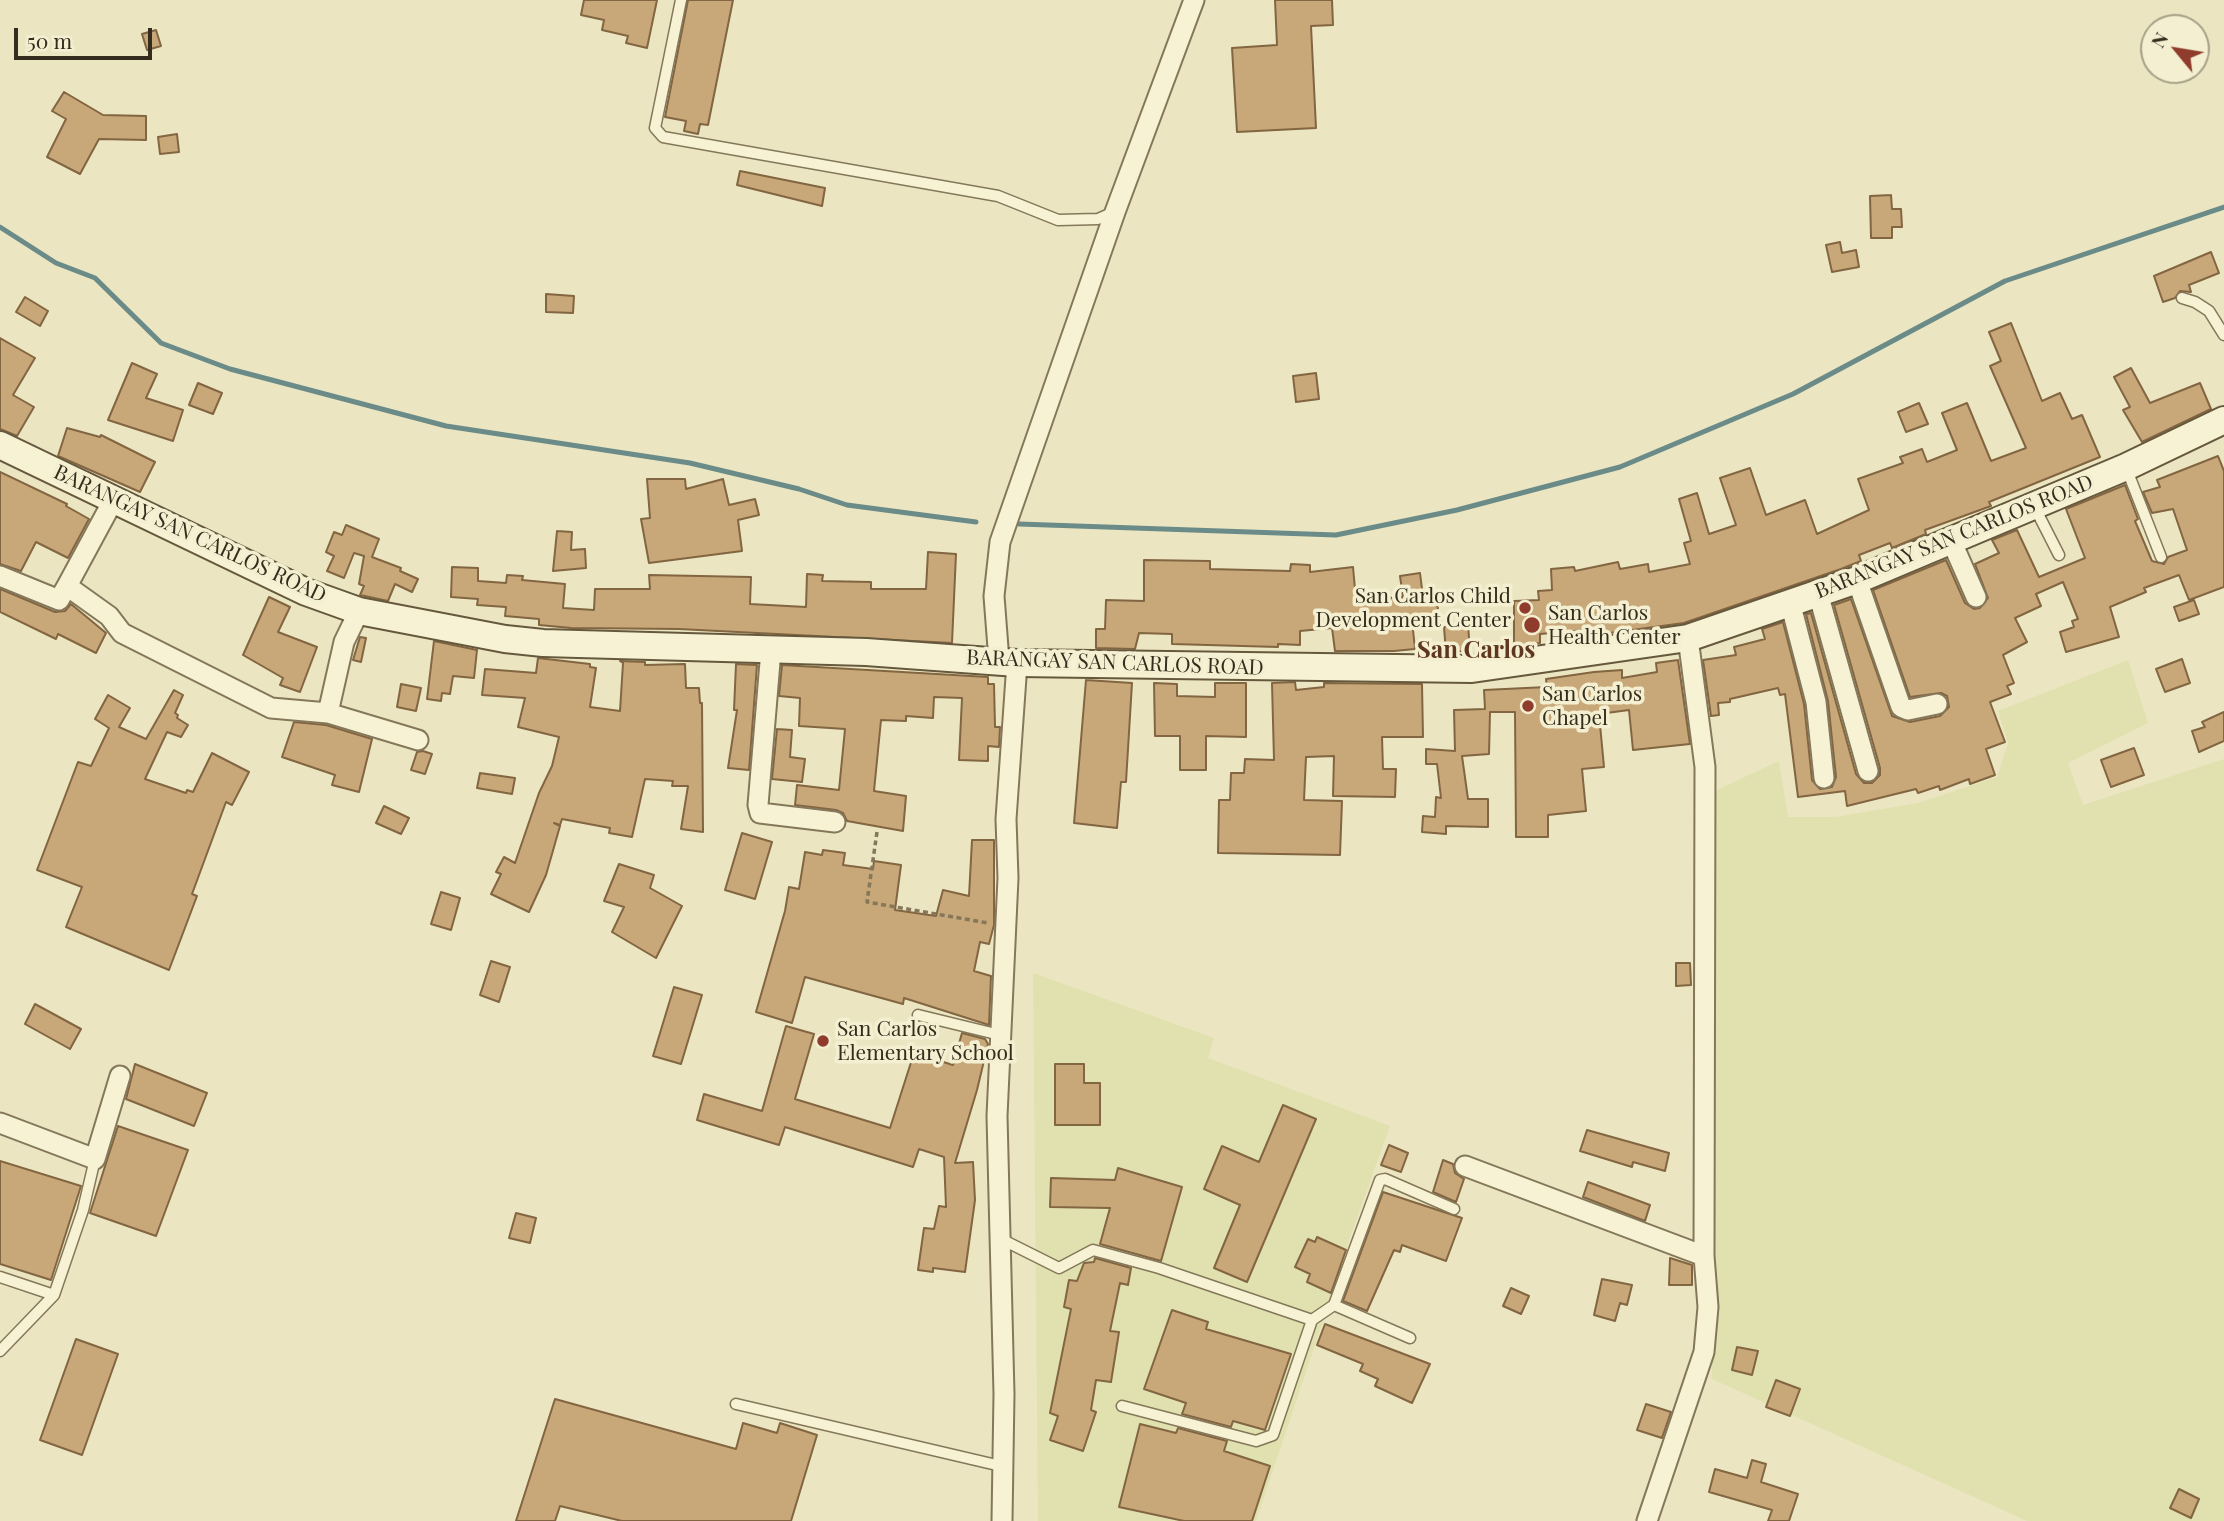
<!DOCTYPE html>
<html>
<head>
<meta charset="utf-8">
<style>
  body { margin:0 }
  #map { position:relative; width:2224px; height:1521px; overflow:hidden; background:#ebe6c1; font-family:"Playfair Display",serif }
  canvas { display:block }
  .north { position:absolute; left:2140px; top:14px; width:70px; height:70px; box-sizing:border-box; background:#f3efd0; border:2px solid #a7a188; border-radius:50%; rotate:300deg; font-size:19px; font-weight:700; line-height:28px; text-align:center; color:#342c1d }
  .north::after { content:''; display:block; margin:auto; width:24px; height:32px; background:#903c2d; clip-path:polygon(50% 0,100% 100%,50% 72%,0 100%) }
  .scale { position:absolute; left:14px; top:28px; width:138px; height:32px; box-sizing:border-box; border:4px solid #342c1d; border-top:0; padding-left:9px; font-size:21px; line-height:24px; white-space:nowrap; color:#342c1d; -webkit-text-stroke:5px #f3efd0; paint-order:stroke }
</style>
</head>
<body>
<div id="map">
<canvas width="2224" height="1521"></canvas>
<div class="north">N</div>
<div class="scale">50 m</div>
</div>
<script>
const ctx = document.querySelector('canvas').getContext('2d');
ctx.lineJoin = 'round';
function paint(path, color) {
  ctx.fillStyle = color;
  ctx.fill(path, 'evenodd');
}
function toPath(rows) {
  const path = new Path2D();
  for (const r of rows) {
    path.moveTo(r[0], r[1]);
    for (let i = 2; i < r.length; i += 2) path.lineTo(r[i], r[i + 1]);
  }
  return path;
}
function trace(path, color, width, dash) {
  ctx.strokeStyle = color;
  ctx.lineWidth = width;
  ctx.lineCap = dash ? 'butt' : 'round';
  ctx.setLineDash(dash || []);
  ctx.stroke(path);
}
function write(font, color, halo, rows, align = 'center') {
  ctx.font = font + ' "Playfair Display",serif';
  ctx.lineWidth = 7;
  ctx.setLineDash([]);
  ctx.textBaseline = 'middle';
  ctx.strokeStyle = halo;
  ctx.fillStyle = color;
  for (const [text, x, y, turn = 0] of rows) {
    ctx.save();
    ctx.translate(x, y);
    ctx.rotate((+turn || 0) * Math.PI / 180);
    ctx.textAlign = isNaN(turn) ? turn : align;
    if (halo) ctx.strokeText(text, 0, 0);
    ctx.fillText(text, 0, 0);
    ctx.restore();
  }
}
paint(toPath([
  [2128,660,2148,723,2068,763,2083,805,2224,759,2224,1521,2027,1521,1712,1379,1708,794,1779,761,1788,817,1836,817,1918,803,1997,777,2008,743,1998,711],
  [1033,973,1214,1038,1208,1058,1390,1126,1347,1246,1352,1249,1320,1330,1256,1521,1038,1521]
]), '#e0e1af');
trace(toPath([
  [0,227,56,263,95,278,161,343,230,369,446,426,690,463,799,489,847,505,976,522],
  [1019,524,1336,535,1457,510,1620,467,1793,394,2005,281,2224,207]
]), '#6b8b89', 5);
const building = toPath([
  [584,0,657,0,647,48,626,43,628,36,602,30,604,20,581,15,584,0],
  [688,0,733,0,708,125,700,124,698,134,684,131,686,121,665,117,688,0],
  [1275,0,1332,0,1333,25,1311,26,1316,128,1237,132,1232,48,1277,45,1275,0],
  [156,30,161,46,147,50,142,34,156,30],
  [64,92,103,115,146,116,146,140,99,139,80,174,47,157,66,119,52,111,64,92],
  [177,134,179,152,160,154,158,137,177,134],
  [740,171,825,188,822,206,737,185,740,171],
  [1891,195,1892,209,1901,209,1902,227,1892,227,1892,238,1871,238,1870,196,1891,195],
  [1840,242,1842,253,1856,250,1859,267,1832,272,1826,245,1840,242],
  [2211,252,2219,273,2189,285,2191,292,2180,291,2175,298,2163,302,2154,276,2211,252],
  [546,294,574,296,573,313,546,312,546,294],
  [25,297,48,311,40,326,16,312,25,297],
  [2011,323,2042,401,2060,393,2072,419,2082,415,2100,457,1989,502,1991,506,1925,530,1926,534,1892,548,1890,543,1859,555,1861,561,1841,569,1684,623,1588,636,1587,630,1540,634,1540,643,1514,645,1514,601,1539,600,1538,591,1552,590,1551,569,1574,567,1575,571,1618,562,1620,569,1648,564,1649,572,1690,564,1684,543,1691,541,1679,499,1697,493,1709,534,1736,525,1720,478,1750,468,1766,515,1805,500,1817,534,1869,510,1858,479,1903,463,1900,457,1922,449,1927,462,1957,450,1942,413,1967,403,1991,461,2026,448,1990,366,2001,361,1989,332,2011,323],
  [0,338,35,358,13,395,34,407,17,436,0,429,0,338],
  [132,363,157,374,146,398,183,410,173,441,108,420,132,363],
  [2131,368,2150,403,2200,383,2211,409,2142,442,2123,410,2130,407,2114,377,2131,368],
  [1316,373,1319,399,1296,402,1293,376,1316,373],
  [198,383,222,393,213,414,189,405,198,383],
  [1919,403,1928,424,1906,432,1898,412,1919,403],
  [67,428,100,437,101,435,155,462,140,492,58,456,67,428],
  [2218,456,2224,471,2224,587,2189,600,2179,575,2144,588,2146,592,2110,607,2119,637,2066,652,2060,632,2074,627,2072,621,2078,619,2063,582,2036,594,2041,606,2015,618,2027,642,2003,655,2014,683,2007,686,2011,694,1990,702,2005,742,1986,749,1995,775,1970,784,1969,779,1940,790,1939,786,1918,793,1916,789,1847,806,1845,791,1798,797,1785,694,1780,695,1778,688,1730,699,1730,702,1718,703,1719,715,1711,716,1703,660,1736,655,1734,647,1765,639,1762,629,1783,622,1804,704,1812,780,1820,789,1832,787,1836,777,1828,701,1806,614,1811,613,1856,774,1864,783,1872,783,1880,775,1880,768,1834,605,1851,599,1892,716,1910,722,1940,716,1949,707,1947,696,1941,693,1910,697,1873,590,1946,560,1965,603,1974,609,1980,608,1988,598,1975,564,1999,553,1992,540,2017,530,2039,577,2085,558,2066,509,2125,485,2138,519,2135,521,2152,561,2164,564,2168,557,2187,550,2173,509,2152,513,2143,492,2160,487,2157,480,2218,456],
  [0,472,67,504,66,506,89,519,68,558,36,542,21,571,0,564,0,472],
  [647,479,685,479,686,489,723,479,729,505,755,499,759,515,738,520,742,551,649,563,641,519,650,518,647,479],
  [346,525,379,539,372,557,401,568,400,571,418,579,412,592,395,584,388,601,360,595,364,586,359,584,364,556,354,553,344,578,327,571,334,556,326,552,334,532,342,535,346,525],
  [557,531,572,532,571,550,585,549,586,568,553,571,557,531],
  [928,552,956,554,952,643,679,629,571,628,539,625,539,619,505,616,506,607,477,605,478,599,451,597,452,567,478,568,478,581,506,583,507,575,523,576,522,580,565,584,563,608,594,610,595,589,650,589,649,575,751,577,750,604,806,607,807,574,823,575,822,581,871,582,871,589,926,589,928,552],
  [1144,560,1210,561,1210,569,1290,571,1291,564,1310,565,1310,572,1353,567,1356,600,1403,597,1400,576,1420,573,1423,597,1436,595,1439,617,1412,620,1415,649,1394,651,1335,651,1332,628,1300,631,1300,645,1278,644,1278,647,1172,644,1172,634,1139,633,1135,649,1096,648,1096,629,1105,629,1106,600,1144,601,1144,560],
  [0,589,55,612,65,611,71,604,106,633,96,653,58,634,56,639,0,612,0,589],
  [269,597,290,607,278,632,317,647,300,692,280,685,283,678,243,655,269,597],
  [2194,600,2199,614,2179,621,2174,607,2194,600],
  [1468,625,1470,650,1446,653,1444,627,1468,625],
  [360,637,366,638,361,662,353,660,360,637],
  [434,641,477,650,474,678,453,676,450,694,442,693,441,701,427,699,434,641],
  [538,658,590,664,590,667,596,668,590,707,620,711,623,663,620,661,645,662,645,665,685,664,686,688,699,688,700,703,702,703,703,832,681,829,688,786,672,786,673,781,645,779,632,837,609,833,610,828,562,819,560,825,554,823,560,826,546,875,529,912,491,894,501,874,496,872,504,857,515,863,539,793,552,766,559,737,518,727,525,698,482,695,485,669,536,673,538,658],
  [2182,659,2190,683,2165,692,2156,669,2182,659],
  [1678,660,1690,744,1633,750,1629,710,1599,714,1604,767,1582,769,1586,811,1548,815,1548,837,1516,837,1515,712,1490,712,1489,754,1462,756,1468,799,1488,799,1488,827,1446,826,1446,834,1422,832,1423,816,1435,817,1436,797,1441,798,1437,764,1426,764,1426,749,1455,751,1454,710,1485,709,1484,690,1547,687,1546,679,1594,672,1622,670,1622,678,1657,672,1656,663,1678,660],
  [736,664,757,665,749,770,728,768,737,710,734,710,736,664],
  [782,665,988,677,988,684,994,684,995,727,1000,727,999,747,988,746,988,761,959,760,962,698,934,697,933,718,906,716,906,721,881,720,874,791,906,796,903,831,847,821,843,813,836,810,795,805,797,785,839,790,845,729,799,726,800,698,779,696,782,665],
  [1086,680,1132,683,1126,782,1121,782,1117,828,1074,823,1086,680],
  [1295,682,1296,690,1324,687,1324,683,1422,684,1423,737,1382,737,1383,769,1396,769,1395,797,1333,796,1334,756,1306,757,1304,800,1342,801,1340,855,1218,853,1219,800,1230,800,1231,773,1244,773,1245,759,1274,760,1272,683,1295,682],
  [1154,683,1177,684,1177,696,1215,697,1215,683,1246,683,1246,737,1206,736,1206,770,1180,770,1180,736,1155,736,1154,683],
  [401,684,421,688,416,711,397,707,401,684],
  [174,690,183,695,175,713,178,715,177,718,188,725,181,737,167,732,145,779,186,793,187,790,193,792,212,753,249,772,232,805,226,802,192,894,197,896,169,970,66,927,82,887,37,870,78,762,91,766,109,728,95,719,108,695,130,708,119,727,146,739,174,690],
  [2224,712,2224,741,2199,752,2192,731,2205,727,2202,722,2224,712],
  [294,722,326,725,372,739,359,792,332,785,335,775,282,757,294,722],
  [777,729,792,730,790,757,805,759,802,782,772,779,777,729],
  [2134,748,2144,775,2111,787,2101,760,2134,748],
  [423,751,432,754,425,774,411,770,417,752,423,751],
  [480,773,515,778,512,794,477,788,480,773],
  [384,806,409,818,401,834,376,823,384,806],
  [742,833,772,842,755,899,725,890,742,833],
  [972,840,994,840,994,925,989,944,980,942,974,971,991,976,989,1025,904,998,903,1004,805,977,792,1023,756,1012,785,911,789,887,799,889,805,852,822,855,823,850,845,853,843,865,873,869,874,861,901,865,895,910,936,916,943,890,969,896,972,840],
  [619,864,654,875,650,888,682,906,656,958,612,932,624,907,604,901,619,864],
  [441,892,460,898,451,930,431,924,441,892],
  [491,961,510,967,499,1002,480,995,491,961],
  [1676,963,1690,963,1691,985,1676,986,1676,963],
  [674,987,702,995,681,1064,653,1056,674,987],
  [35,1004,81,1029,70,1049,25,1024,35,1004],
  [786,1026,814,1034,795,1099,890,1128,914,1053,953,1065,962,1033,985,1039,988,1044,977,1090,955,1163,973,1162,975,1200,965,1272,933,1268,933,1272,918,1270,924,1228,934,1229,939,1206,946,1207,944,1157,919,1149,913,1167,785,1127,779,1145,697,1120,704,1094,762,1111,786,1026],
  [135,1064,207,1093,194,1126,126,1099,135,1064],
  [1055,1064,1084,1064,1084,1083,1100,1083,1100,1125,1055,1125,1055,1064],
  [1283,1105,1316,1119,1247,1282,1214,1268,1240,1205,1204,1189,1222,1146,1259,1162,1283,1105],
  [118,1126,188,1150,156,1236,90,1213,118,1126],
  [1587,1130,1669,1153,1665,1171,1633,1162,1632,1167,1580,1151,1587,1130],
  [1389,1145,1408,1153,1401,1172,1381,1165,1389,1145],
  [1443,1160,1453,1164,1455,1173,1464,1179,1456,1202,1433,1192,1443,1160],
  [0,1161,81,1186,51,1280,0,1264,0,1161],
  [1118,1168,1182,1187,1161,1261,1100,1244,1110,1208,1050,1207,1051,1178,1115,1180,1118,1168],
  [1588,1182,1650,1205,1645,1221,1583,1197,1588,1182],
  [1383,1192,1462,1218,1446,1261,1402,1245,1400,1252,1394,1250,1367,1311,1343,1301,1383,1192],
  [516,1213,536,1218,530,1243,509,1238,516,1213],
  [1317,1237,1346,1250,1331,1293,1307,1282,1310,1274,1295,1267,1308,1239,1315,1242,1317,1237],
  [1095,1258,1131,1268,1128,1285,1120,1283,1110,1331,1119,1332,1111,1382,1096,1380,1091,1410,1096,1412,1083,1451,1050,1440,1058,1416,1050,1413,1071,1309,1064,1307,1069,1280,1077,1281,1084,1263,1094,1262,1095,1258],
  [1670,1258,1692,1265,1692,1285,1669,1285,1670,1258],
  [1602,1279,1632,1285,1627,1305,1620,1303,1615,1321,1594,1315,1602,1279],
  [1511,1288,1529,1296,1521,1314,1503,1306,1511,1288],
  [1172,1310,1208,1322,1206,1329,1291,1354,1265,1430,1233,1421,1231,1427,1182,1414,1186,1403,1144,1389,1172,1310],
  [1325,1324,1430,1364,1412,1403,1375,1386,1378,1379,1360,1371,1363,1364,1317,1345,1325,1324],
  [76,1339,118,1354,82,1455,40,1440,76,1339],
  [1737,1347,1758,1351,1752,1375,1732,1370,1737,1347],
  [1776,1380,1800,1389,1790,1416,1766,1407,1776,1380],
  [555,1399,736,1449,743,1423,777,1433,780,1423,817,1435,791,1521,622,1521,560,1506,555,1521,516,1521,555,1399],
  [1646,1404,1671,1412,1662,1438,1637,1430,1646,1404],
  [1140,1424,1176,1433,1178,1428,1227,1441,1224,1451,1270,1466,1252,1521,1184,1521,1119,1507,1140,1424],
  [1752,1460,1766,1464,1761,1482,1798,1494,1789,1521,1768,1521,1772,1510,1709,1492,1715,1469,1747,1478,1752,1460],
  [2179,1489,2199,1499,2191,1518,2170,1508,2179,1489]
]);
paint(building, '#c8a779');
trace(building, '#826541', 2);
const lane = toPath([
  [681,0,655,128,663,137,998,196,1058,220,1098,219,1114,212],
  [2182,298,2195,302,2209,311,2224,335],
  [2127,470,2161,557],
  [2034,506,2059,555],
  [918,1015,1000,1035],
  [1001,1239,1059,1268,1093,1250,1159,1268,1312,1320,1334,1305,1410,1338],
  [0,1277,54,1295],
  [1334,1305,1380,1180,1385,1179,1454,1209],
  [0,1351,54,1295,83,1210,95,1159],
  [736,1404,1001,1466],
  [1122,1406,1256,1441,1273,1435,1312,1320]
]);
const street = toPath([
  [1951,540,1976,597],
  [0,576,59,600,67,586,109,616,122,633,271,708,328,713,418,740],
  [1857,580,1901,707,1908,710,1937,704],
  [67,586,114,499],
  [1818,593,1868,771],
  [1790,602,1816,702,1824,778],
  [771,650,758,805,760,813,835,822],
  [999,661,994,596,1000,542,1115,212,1194,0],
  [328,713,344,642,359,611],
  [0,1123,95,1159,120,1076],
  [1465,1166,1704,1256],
  [1002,1521,1004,1394,997,1116,1008,878,1006,819,1017,663],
  [1647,1521,1704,1352,1708,1307,1704,1256,1705,767,1688,638]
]);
const secondary = toPath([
  [0,445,306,592,359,611,505,639,543,643,866,652,1017,663,1472,669,1688,638,1857,580,2126,467,2224,420]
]);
trace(lane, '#84775a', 13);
trace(street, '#84775a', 23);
trace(secondary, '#66583d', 30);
trace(toPath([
  [877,832,867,902,988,923]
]), '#84775a', 3.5, [5, 3.5]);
trace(lane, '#f7f2d4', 10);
trace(street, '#f7f2d4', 19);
trace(secondary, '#f7f2d4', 26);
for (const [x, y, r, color] of [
  [1525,608,7,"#903c2d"],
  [1532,625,9,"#903c2d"],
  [1528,706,7,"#903c2d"],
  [823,1041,7,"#903c2d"]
]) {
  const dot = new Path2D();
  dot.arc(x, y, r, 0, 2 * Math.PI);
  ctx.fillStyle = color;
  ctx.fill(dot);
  trace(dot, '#f3efd0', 2.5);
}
write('21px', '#342c1d', '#f3efd0', [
  ["BARANGAY SAN CARLOS ROAD",190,534,25],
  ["BARANGAY SAN CARLOS ROAD",1954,537,-22],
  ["BARANGAY SAN CARLOS ROAD",1115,663,2]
]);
write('21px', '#342c1d', '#f3efd0', [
  ["San Carlos Child",1511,596,"right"],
  ["Development Center",1511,620,"right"],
  ["San Carlos",1548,613],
  ["Health Center",1548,637],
  ["San Carlos",1542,694],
  ["Chapel",1542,718],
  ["San Carlos",837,1029],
  ["Elementary School",837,1053]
], 'left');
write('bold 24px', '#5f371f', '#f3efd0', [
  ["San Carlos",1476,651]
]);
</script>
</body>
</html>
